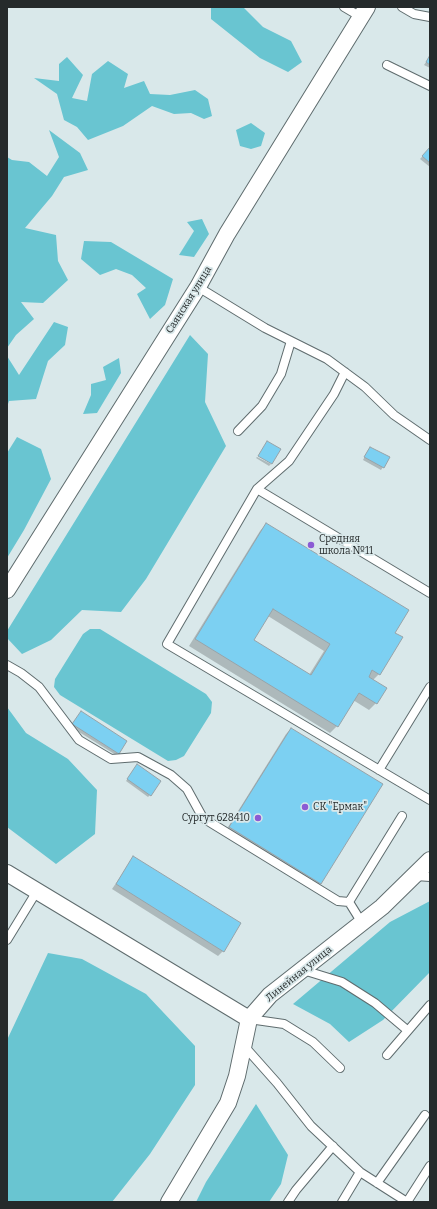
<!DOCTYPE html>
<html>
<head>
<meta charset="utf-8">
<style>
  body { margin:0 }
  #map { position:relative; width:437px; height:1209px; overflow:hidden; background:#d9e8ea; font-family:Bitter,serif }
  canvas { display:block }
  .frame { position:absolute; inset:0; border:8px solid #252a2b; pointer-events:none }
</style>
</head>
<body>
<div id="map">
<canvas width="437" height="1209"></canvas>
<div class="frame"></div>
</div>
<script>
const ctx = document.querySelector('canvas').getContext('2d');
ctx.lineJoin = 'round';
function paint(path, color) {
  ctx.fillStyle = color;
  ctx.fill(path, 'evenodd');
}
function toPath(rows) {
  const path = new Path2D();
  for (const r of rows) {
    path.moveTo(r[0], r[1]);
    for (let i = 2; i < r.length; i += 2) path.lineTo(r[i], r[i + 1]);
  }
  return path;
}
function trace(path, color, width, dash) {
  ctx.strokeStyle = color;
  ctx.lineWidth = width;
  ctx.lineCap = dash ? 'butt' : 'round';
  ctx.setLineDash(dash || []);
  ctx.stroke(path);
}
function write(font, color, halo, rows, align = 'center') {
  ctx.font = font + ' Bitter,serif';
  ctx.lineWidth = 3.5;
  ctx.setLineDash([]);
  ctx.textBaseline = 'middle';
  ctx.strokeStyle = halo;
  ctx.fillStyle = color;
  for (const [text, x, y, turn = 0] of rows) {
    ctx.save();
    ctx.translate(x, y);
    ctx.rotate((+turn || 0) * Math.PI / 180);
    ctx.textAlign = isNaN(turn) ? turn : align;
    if (halo) ctx.strokeText(text, 0, 0);
    ctx.fillText(text, 0, 0);
    ctx.restore();
  }
}
paint(toPath([
  [211,7,243,7,263,27,291,41,302,62,288,72,260,58,211,19],
  [67,57,83,75,72,98,87,101,92,74,108,61,128,74,124,88,144,81,150,94,170,95,195,90,208,99,212,116,204,119,191,113,174,114,152,106,123,126,88,140,77,127,64,120,57,94,34,78,59,81,59,64],
  [251,123,265,133,261,146,251,149,240,146,236,130],
  [49,130,80,153,88,170,64,177,52,196,25,228,56,235,58,261,68,280,43,303,21,302,34,319,16,335,7,348,7,157,12,160,29,162,47,176,59,157],
  [202,219,209,234,194,257,179,255,194,231,187,222],
  [84,241,111,242,173,279,165,305,150,319,137,294,146,288,132,275,116,269,100,275,81,259],
  [54,322,68,327,65,345,48,361,36,399,9,401,7,407,7,356,19,375],
  [190,335,208,354,205,402,226,446,146,579,121,612,82,610,51,640,22,654,7,638,7,631],
  [119,358,121,373,97,413,83,414,91,395,91,384,106,380,103,367],
  [17,437,41,449,51,479,24,530,7,558,7,453],
  [90,629,100,629,206,694,212,702,211,713,184,756,176,760,168,761,60,695,54,687,55,679,83,634],
  [7,707,26,733,68,759,97,790,95,834,56,864,7,827],
  [430,901,430,972,383,1020,349,1042,330,1024,293,1004,390,922],
  [48,953,82,959,146,994,195,1046,195,1085,150,1154,112,1202,7,1202,7,1040],
  [256,1104,288,1155,281,1184,269,1202,196,1202,206,1182]
]), '#69c5d1');
paint(toPath([
  [430,56,430,68,424,65],
  [430,148,430,167,420,159],
  [368,450,383,467,381,470,363,460],
  [257,457,271,464,269,466,256,458],
  [266,524,394,633,379,674,373,680,376,703,369,710,353,700,337,726,330,733,189,646,260,531],
  [268,616,324,651,309,675,253,640],
  [79,715,125,741,116,755,71,727],
  [291,729,320,883,316,888,225,832,286,734],
  [135,768,150,795,148,797,126,781],
  [134,857,223,951,218,956,112,889]
]), '#0003');
const building = toPath([
  [430,55,430,65,426,62,430,55],
  [430,147,430,163,422,156,430,147],
  [267,441,281,449,272,464,258,456,267,441],
  [370,447,390,457,384,468,364,457,370,447],
  [266,523,409,610,395,633,403,637,380,675,372,670,369,677,387,688,377,704,359,693,338,727,195,639,266,523],
  [273,609,330,644,311,675,254,640,273,609],
  [81,711,127,741,119,754,72,724,81,711],
  [291,728,383,784,321,884,229,827,291,728],
  [137,764,161,781,151,796,127,779,137,764],
  [133,856,241,923,224,952,116,884,133,856]
]);
paint(building, '#7cd0f2');
trace(building, '#97a3a9', 1);
const service = toPath([
  [344,7,361,17],
  [402,7,414,14,430,17],
  [387,65,430,86],
  [198,287,265,328,327,359,365,387,394,415,430,440],
  [345,372,334,394,289,461,257,489,167,644,430,800],
  [238,431,262,406,281,374,291,341],
  [257,489,430,593],
  [7,665,21,673,39,687,79,740,111,759,138,757,171,775,187,789,203,818,338,901,349,902],
  [379,770,430,687],
  [416,876,430,877],
  [349,902,402,816],
  [349,902,362,923],
  [7,940,37,891],
  [303,970,342,982,375,1003,407,1030],
  [249,1019,284,1024,313,1042,340,1068],
  [245,1047,277,1083,311,1126,360,1172,407,1202],
  [387,1055,430,1005],
  [377,1183,425,1115],
  [288,1202,296,1190,333,1146],
  [342,1202,360,1172],
  [407,1202,430,1166]
]);
const minor = toPath([
  [7,590,198,287,227,234,367,7],
  [7,873,249,1019],
  [169,1202,228,1103,237,1076,249,1019,270,995,382,907,430,860]
]);
trace(service, '#5f6c6e', 10);
trace(minor, '#5f6c6e', 18);
trace(service, '#fff', 8);
trace(minor, '#fff', 16);
for (const [x, y, r, color] of [
  [311,545,4,"#8b5bd4"],
  [305,807,4,"#8b5bd4"],
  [258,818,4,"#8b5bd4"]
]) {
  const dot = new Path2D();
  dot.arc(x, y, r, 0, 2 * Math.PI);
  ctx.fillStyle = color;
  ctx.fill(dot);
  trace(dot, '#d9e8ea', 1.5);
}
write('10px', '#252a2b', '#d9e8ea', [
  ["Саянская улица",189,300,-58],
  ["Линейная улица",299,974,-39]
]);
write('10px', '#252a2b', '#d9e8ea', [
  ["Средняя",319,539],
  ["школа №11",319,551],
  ["СК \"Ермак\"",313,807],
  ["Сургут 628410",250,818,"right"]
], 'left');
</script>
</body>
</html>
